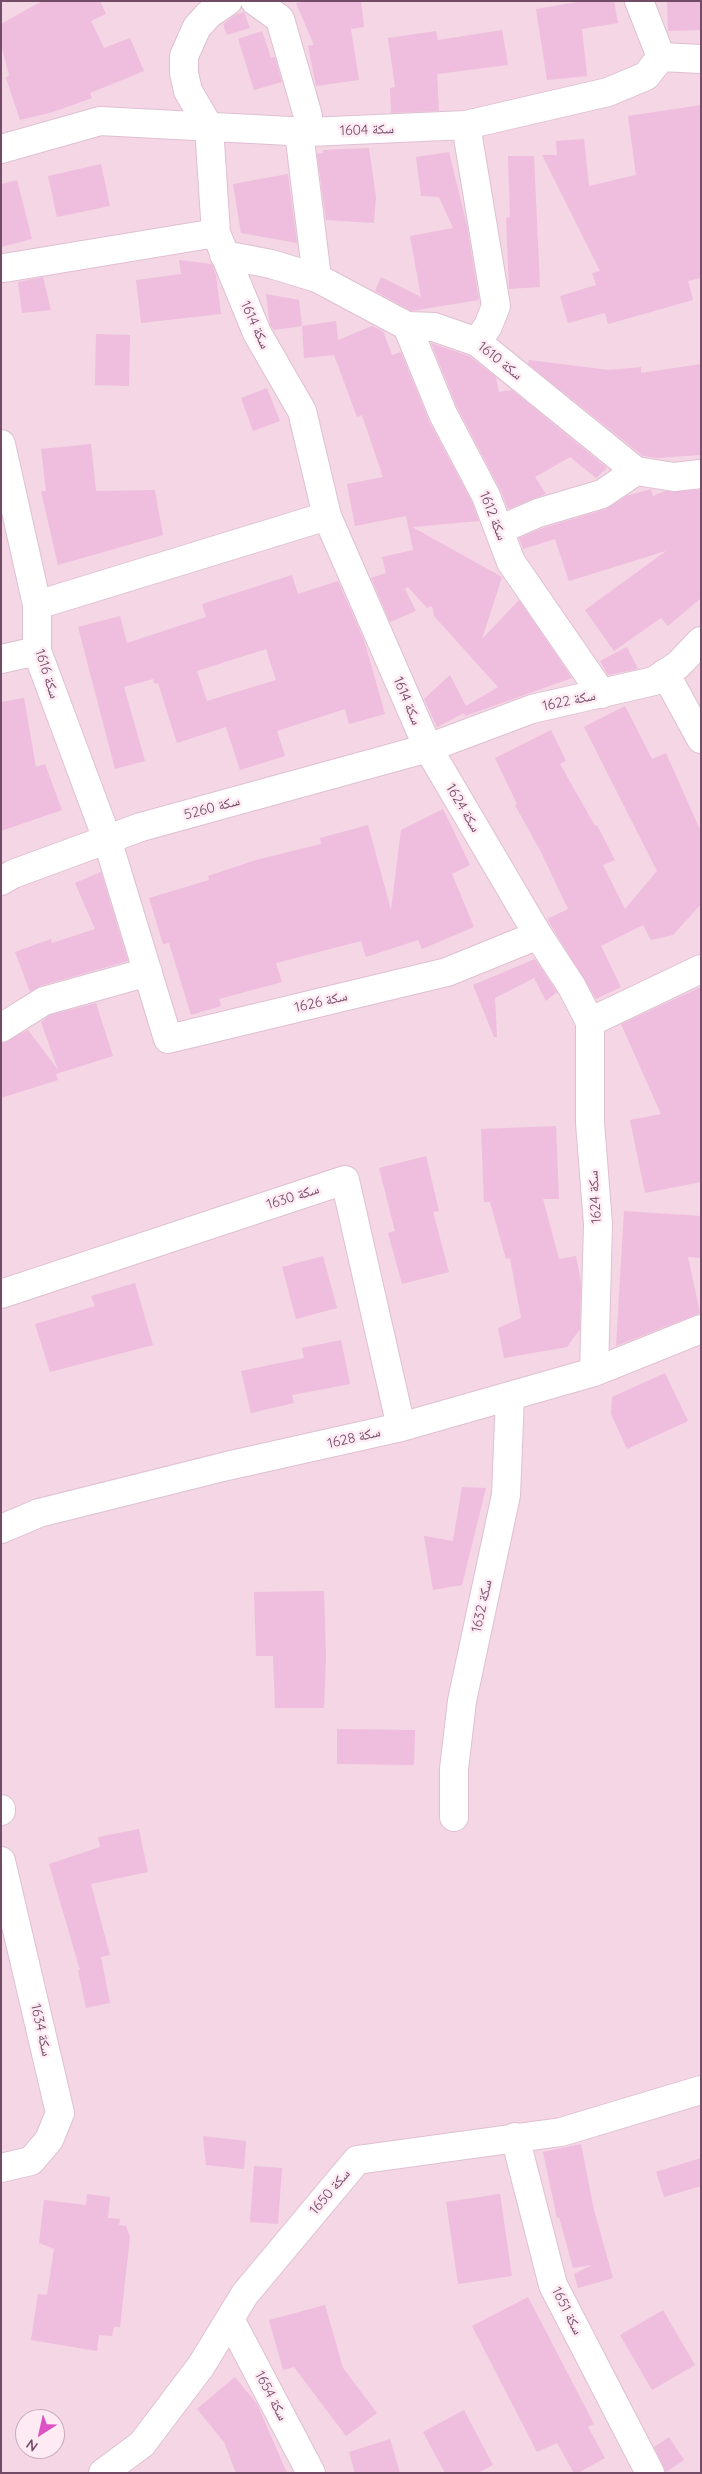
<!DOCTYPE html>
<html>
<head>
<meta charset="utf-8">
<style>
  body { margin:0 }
  #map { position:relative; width:702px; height:2474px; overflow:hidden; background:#fbe4ee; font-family:Quicksand,sans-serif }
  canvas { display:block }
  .frame { position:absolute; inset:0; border:2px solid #724b66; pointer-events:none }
  .north { position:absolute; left:15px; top:2409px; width:50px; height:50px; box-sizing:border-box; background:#feeaf3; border:1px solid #c6aabb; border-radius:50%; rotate:215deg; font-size:14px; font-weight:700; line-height:20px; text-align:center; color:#724b66 }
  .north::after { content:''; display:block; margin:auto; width:18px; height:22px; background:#de50c5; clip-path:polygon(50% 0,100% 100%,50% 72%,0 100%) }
</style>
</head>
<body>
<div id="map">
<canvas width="702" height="2474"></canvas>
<div class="frame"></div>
<div class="north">N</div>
</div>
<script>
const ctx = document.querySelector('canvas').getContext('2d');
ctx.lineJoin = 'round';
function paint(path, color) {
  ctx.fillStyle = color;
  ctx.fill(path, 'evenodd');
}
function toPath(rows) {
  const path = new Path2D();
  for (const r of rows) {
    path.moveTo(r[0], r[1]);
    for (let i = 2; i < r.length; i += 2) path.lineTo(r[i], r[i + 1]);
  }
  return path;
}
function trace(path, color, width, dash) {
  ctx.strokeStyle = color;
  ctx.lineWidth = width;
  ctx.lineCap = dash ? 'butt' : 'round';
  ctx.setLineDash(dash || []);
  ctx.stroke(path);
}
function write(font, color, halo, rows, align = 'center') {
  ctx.font = font + ' Quicksand,"Noto Naskh Arabic",sans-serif';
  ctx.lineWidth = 5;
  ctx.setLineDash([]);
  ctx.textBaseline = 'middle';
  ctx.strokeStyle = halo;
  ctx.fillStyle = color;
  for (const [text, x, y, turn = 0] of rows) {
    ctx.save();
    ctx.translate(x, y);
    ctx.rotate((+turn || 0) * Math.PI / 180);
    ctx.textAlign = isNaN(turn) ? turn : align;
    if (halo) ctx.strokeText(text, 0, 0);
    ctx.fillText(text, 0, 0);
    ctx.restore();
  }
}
paint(toPath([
  [1,1,701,1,701,2473,1,2473],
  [25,2419,55,2419,55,2449,25,2449]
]), '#f4d6e5');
paint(toPath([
  [42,1,100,1,106,14,91,21,104,48,130,38,144,71,90,93,92,98,53,112,20,120,6,78,9,75,1,45,1,24],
  [308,1,361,1,364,27,351,29,359,80,316,86,308,46,314,45,296,3],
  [584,1,614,1,618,23,582,29,587,76,547,80,536,9],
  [667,1,701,1,701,30,668,31],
  [244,12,250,28,227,35,223,24,235,15],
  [502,30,508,65,437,74,439,111,391,113,390,88,395,87,388,38,436,31,438,40],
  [262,31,271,58,275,57,282,82,254,90,238,39],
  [701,105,701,278,688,281,693,300,608,324,605,313,568,323,560,296,596,285,592,273,600,271,542,155,557,155,556,141,584,139,589,186,636,175,628,116],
  [369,148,376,197,374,223,326,220,317,154,324,153,323,150],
  [449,152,467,225,479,300,411,311,375,291,381,277,421,297,410,236,453,228,439,197,421,196,416,157],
  [508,156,534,156,540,287,509,289,506,218,510,217],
  [101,164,110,206,57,217,48,176],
  [288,174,297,243,241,233,233,184],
  [17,180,32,239,1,247,1,184],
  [179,260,212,264,216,275,221,314,141,323,136,280,181,274],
  [43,277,51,310,22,313,18,282],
  [266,294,299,300,302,326,274,330,270,325],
  [336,321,338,340,372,326,383,331,392,355,401,352,429,421,472,502,479,521,412,527,502,577,482,639,519,600,572,678,465,716,464,713,437,727,424,699,450,675,466,706,498,687,434,616,432,606,427,608,408,587,405,589,416,611,390,622,371,578,386,573,382,557,413,550,406,516,355,526,347,484,383,477,362,415,357,417,334,355,304,358,302,326],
  [96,334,130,335,129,386,95,385],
  [431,343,469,356,496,377,499,392,512,390,607,468,596,478,570,457,535,477,546,494,508,509,500,489,457,407],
  [529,360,609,370,641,367,641,373,701,364,701,455,656,458,643,456,528,364],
  [267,388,280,421,253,431,241,398],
  [91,444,96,491,155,490,163,535,58,565,41,491,46,491,41,449],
  [651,489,653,496,665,491,701,490,701,598,668,626,661,618,614,651,585,610,666,551,569,581,555,539,523,549,519,538,543,528,606,509,626,496],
  [292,575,298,594,338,581,364,640,385,714,349,724,345,709,277,731,285,756,240,770,226,727,177,743,158,683,155,684,153,679,124,687,145,761,115,769,78,627,120,616,127,643,206,617,202,604],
  [266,649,276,680,207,701,197,671],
  [627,647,638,669,608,675,600,661],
  [24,698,36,767,45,764,62,810,1,831,1,702],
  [625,706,652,759,666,753,701,832,701,904,673,935,651,940,643,925,601,946,621,987,596,999,547,919,568,909,541,852,515,805,517,804,495,758,551,730,566,761,560,764,595,826,597,825,615,860,603,865,625,909,657,871,584,727],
  [443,809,470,865,452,874,474,927,422,949,418,940,366,957,361,941,276,963,282,982,219,999,221,1006,191,1015,169,943,163,944,149,898,209,880,208,876,256,860,321,844,320,838,368,825,391,910,401,830],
  [101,872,128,961,40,986,30,992,15,952,51,939,52,943,95,929,75,883],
  [535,959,557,992,546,1001,534,978,495,998,497,1037,494,1037,473,985],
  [701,987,701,1182,645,1193,630,1120,661,1114,621,1024],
  [96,1003,113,1056,56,1074,58,1080,1,1098,1,1044,28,1030,58,1070,41,1022,50,1015],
  [556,1126,559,1199,543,1199,559,1259,576,1256,581,1283,580,1329,567,1347,504,1358,498,1328,521,1318,510,1258,506,1259,490,1202,484,1202,481,1129],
  [426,1156,439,1211,433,1212,449,1272,402,1284,388,1233,395,1231,379,1168],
  [624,1211,701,1216,701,1258,688,1257,700,1313,616,1346],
  [323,1256,337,1308,296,1319,282,1267],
  [135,1283,153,1345,50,1372,35,1324,95,1306,91,1296],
  [341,1340,350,1384,292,1395,294,1403,251,1413,241,1371,304,1358,302,1348],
  [665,1373,688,1421,627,1449,611,1414,612,1397],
  [462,1487,486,1488,462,1585,433,1590,424,1536,453,1541],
  [324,1591,326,1655,324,1708,275,1708,273,1656,256,1656,254,1592],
  [337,1729,415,1730,414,1765,337,1764],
  [139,1829,148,1872,91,1884,110,1955,101,1957,110,2003,86,2008,78,1970,80,1970,49,1864,100,1847,98,1837],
  [203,2136,246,2141,244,2169,206,2165],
  [581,2144,594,2210,613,2278,578,2288,574,2274,592,2265,573,2268,559,2217,557,2218,543,2152],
  [701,2158,701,2186,664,2197,656,2172],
  [254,2166,282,2168,278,2224,250,2222],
  [87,2194,110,2197,108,2218,120,2219,119,2225,126,2226,130,2237,120,2327,114,2327,112,2336,99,2335,97,2351,31,2340,38,2294,47,2295,54,2249,39,2243,44,2200,86,2205],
  [500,2194,512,2276,458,2284,446,2202],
  [528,2297,594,2424,588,2427,605,2458,578,2473,574,2473,557,2443,537,2452,472,2326],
  [325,2305,343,2368,377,2413,346,2436,294,2367,283,2370,269,2320],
  [663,2310,695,2365,652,2390,620,2335],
  [235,2377,257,2404,287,2473,236,2473,224,2442,197,2409],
  [464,2410,493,2465,478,2473,445,2473,423,2432],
  [669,2437,684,2460,666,2472,654,2447],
  [390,2439,400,2473,355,2473,349,2452]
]), '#efbddd');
const minor = toPath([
  [228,1,209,14,197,27,184,56,184,73,188,91,209,127,216,233,257,333,302,411,327,516,428,748,538,935,572,987,590,1022,590,1123,598,1224,594,1372],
  [255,1,280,19,308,116,309,132],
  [661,57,701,59],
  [466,125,496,306,488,326,477,342],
  [299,132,317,278],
  [1,149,100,121,309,132,466,125,608,92,646,76,661,57,639,1],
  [224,255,271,264,317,278,407,326,434,327,477,342,636,471,674,477,701,474],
  [4,268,216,233],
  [407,326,443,414,486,496,511,562,602,694],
  [1,444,37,605,37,651,107,839,168,1039,447,972,538,935],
  [499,530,538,513,602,494,636,471],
  [37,605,327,516],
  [1,659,37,651],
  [665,673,701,739],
  [1,881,13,874,141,827,428,748,532,709,654,681,678,665,701,641],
  [590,1022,701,969],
  [1,1028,44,1001,148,972],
  [1,1294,345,1180,401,1427],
  [1,1529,39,1513,227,1466,401,1427,594,1372,701,1329],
  [1,1809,1,1811],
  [454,1817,454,1769,462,1701,506,1495,510,1396],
  [1,1861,60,2113,49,2140,31,2161,1,2168],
  [515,2137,553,2285,650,2473],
  [230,2319,311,2473],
  [103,2473,142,2444,201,2366,245,2294,357,2160,561,2132,701,2090]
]);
trace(minor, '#dfc0d2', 30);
trace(minor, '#fff', 28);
write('14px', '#724b66', '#feeaf3', [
  ["سكة 1604",367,130,-2],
  ["سكة 1614",255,325,65],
  ["سكة 1610",500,361,38],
  ["سكة 1612",493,516,68],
  ["سكة 1616",47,674,72],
  ["سكة 1614",407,701,67],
  ["سكة 1622",569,701,-12],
  ["سكة 5260",212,808,-15],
  ["سكة 1624",463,808,59],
  ["سكة 1626",321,1002,-13],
  ["سكة 1630",293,1197,-18],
  ["سكة 1624",595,1197,-94],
  ["سكة 1628",354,1438,-13],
  ["سكة 1632",482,1606,-78],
  ["سكة 1634",41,2030,77],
  ["سكة 1650",330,2192,-50],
  ["سكة 1651",567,2311,63],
  ["سكة 1654",271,2396,62]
]);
</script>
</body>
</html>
